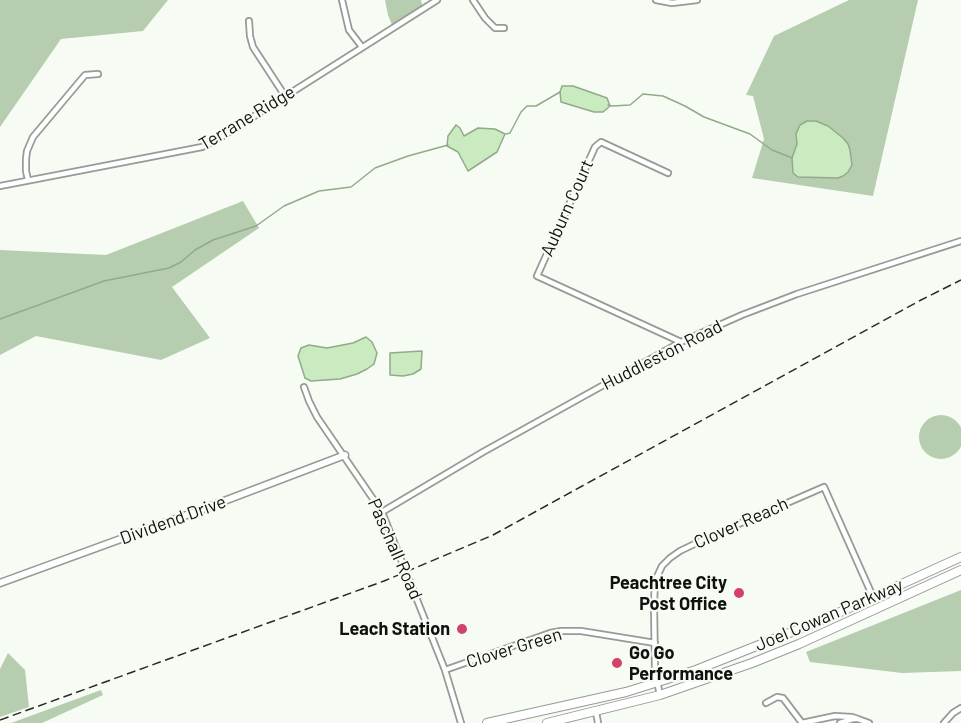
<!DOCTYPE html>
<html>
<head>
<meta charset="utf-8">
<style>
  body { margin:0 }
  canvas { display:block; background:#f6fbf4 }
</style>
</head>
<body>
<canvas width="961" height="723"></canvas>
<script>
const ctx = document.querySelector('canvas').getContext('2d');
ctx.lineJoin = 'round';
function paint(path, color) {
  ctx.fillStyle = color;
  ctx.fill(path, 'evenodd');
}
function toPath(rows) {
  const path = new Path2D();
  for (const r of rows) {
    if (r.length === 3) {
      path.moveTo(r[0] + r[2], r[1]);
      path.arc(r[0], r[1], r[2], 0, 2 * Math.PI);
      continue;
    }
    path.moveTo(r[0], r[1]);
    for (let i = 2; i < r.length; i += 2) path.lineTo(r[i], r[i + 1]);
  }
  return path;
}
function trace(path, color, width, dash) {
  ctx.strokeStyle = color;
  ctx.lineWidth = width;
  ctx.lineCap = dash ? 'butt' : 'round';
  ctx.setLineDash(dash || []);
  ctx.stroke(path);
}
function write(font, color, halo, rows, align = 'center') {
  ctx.font = font + ' Barlow,sans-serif';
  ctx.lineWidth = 4.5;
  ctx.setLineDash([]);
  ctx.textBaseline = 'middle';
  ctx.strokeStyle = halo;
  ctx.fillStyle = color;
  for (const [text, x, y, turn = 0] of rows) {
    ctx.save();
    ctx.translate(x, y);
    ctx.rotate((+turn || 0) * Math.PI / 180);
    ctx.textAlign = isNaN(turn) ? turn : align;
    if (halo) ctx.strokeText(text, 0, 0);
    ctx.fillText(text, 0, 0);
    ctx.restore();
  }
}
paint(toPath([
  [0,0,168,0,143,31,61,39,0,127],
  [385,0,421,0,423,9,393,27,388,15],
  [849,0,918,0,873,196,752,178,764,139,753,96,746,95,774,36],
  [243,201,259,228,172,287,210,338,161,360,36,336,0,355,0,250,106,255],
  [941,437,22],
  [961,590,961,671,902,673,810,662,806,652],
  [8,653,25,670,29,707,0,717,0,669],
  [101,690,103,695,42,723,11,723]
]), '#b6ceaf');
const water = toPath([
  [562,86,573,86,607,98,610,106,603,112,594,112,561,102,560,92,562,86],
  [807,121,816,121,828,126,843,138,848,144,850,150,852,165,848,172,843,176,838,178,798,177,793,173,792,158,797,144,796,134,800,125,807,121],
  [456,125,460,128,464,136,478,128,495,129,505,134,497,152,468,171,458,152,447,146,448,136,456,125],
  [366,337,372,342,377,353,374,364,367,369,357,374,340,379,311,381,305,378,298,356,301,348,309,345,327,348,353,343,366,337],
  [422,351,421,369,413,374,403,376,390,375,390,353,422,351]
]);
paint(water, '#c9ebbf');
trace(water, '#92aa8a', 1.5);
trace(toPath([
  [608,105,612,106,630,105,643,94,663,96,685,106,704,117,750,134,772,150,792,158],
  [506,134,510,133,521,112,527,106,536,106,560,92],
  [0,319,104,281,169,268,181,262,195,250,213,240,256,226,284,206,319,191,351,187,375,168,408,156,448,145]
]), '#92aa8a', 1.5);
const minor = toPath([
  [342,0,349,30,362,47],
  [473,0,485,18,495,28,504,28],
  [656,0,672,3,697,0],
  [249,21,250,36,253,47,285,96],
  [668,173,601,142,595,147,537,276,681,342],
  [28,180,26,171,26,159,27,151,33,137,85,75,98,74],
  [0,186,202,147,215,141,437,0],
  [304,387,309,401,317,417,382,512,445,670,461,723],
  [382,512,483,452,681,342,742,315,797,294,961,241],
  [445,670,550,633,561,631,581,631,655,643],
  [660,695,655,672,654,603,655,581,662,566,670,558,680,551,711,536,824,487,873,597],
  [766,703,777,697,783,698,802,723],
  [596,712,598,723],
  [802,723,835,716,852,717,858,719],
  [840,723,853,719,858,719,869,723],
  [944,723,953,713,961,708]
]);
const tertiary = toPath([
  [0,583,203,509,345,455]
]);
const primary = toPath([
  [487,723,626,692,696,670,827,618,961,557],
  [547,723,660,695,752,663,799,644,961,570]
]);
trace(minor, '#969b95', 8);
trace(tertiary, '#969b95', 9);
trace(primary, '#969b95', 10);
trace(minor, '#fff', 4.5);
trace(tertiary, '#fff', 6);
trace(primary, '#fff', 8);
trace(toPath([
  [0,720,384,581,493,535,921,300,961,280]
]), '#292a28', 1.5, [9, 4.5]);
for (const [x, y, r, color] of [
  [739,593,6,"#d24369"],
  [462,629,6,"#d24369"],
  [617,663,6,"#d24369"]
]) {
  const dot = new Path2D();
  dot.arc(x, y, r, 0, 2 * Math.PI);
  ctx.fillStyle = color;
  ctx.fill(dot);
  trace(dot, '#f6fbf4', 2);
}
write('18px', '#10110f', '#f6fbf4', [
  ["Terrane Ridge",247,118,-31],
  ["Auburn Court",567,208,-66],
  ["Huddleston Road",662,355,-27],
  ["Dividend Drive",173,520,-20],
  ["Clover Reach",741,523,-24],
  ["Paschall Road",395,549,66],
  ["Joel Cowan Parkway",829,615,-23],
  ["Clover Green",514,648,-17]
]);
write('bold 18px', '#10110f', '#f6fbf4', [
  ["Peachtree City",727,583],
  ["Post Office",727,604],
  ["Leach Station",450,629],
  ["Go Go",629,653,"left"],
  ["Performance",629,674,"left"]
], 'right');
</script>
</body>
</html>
